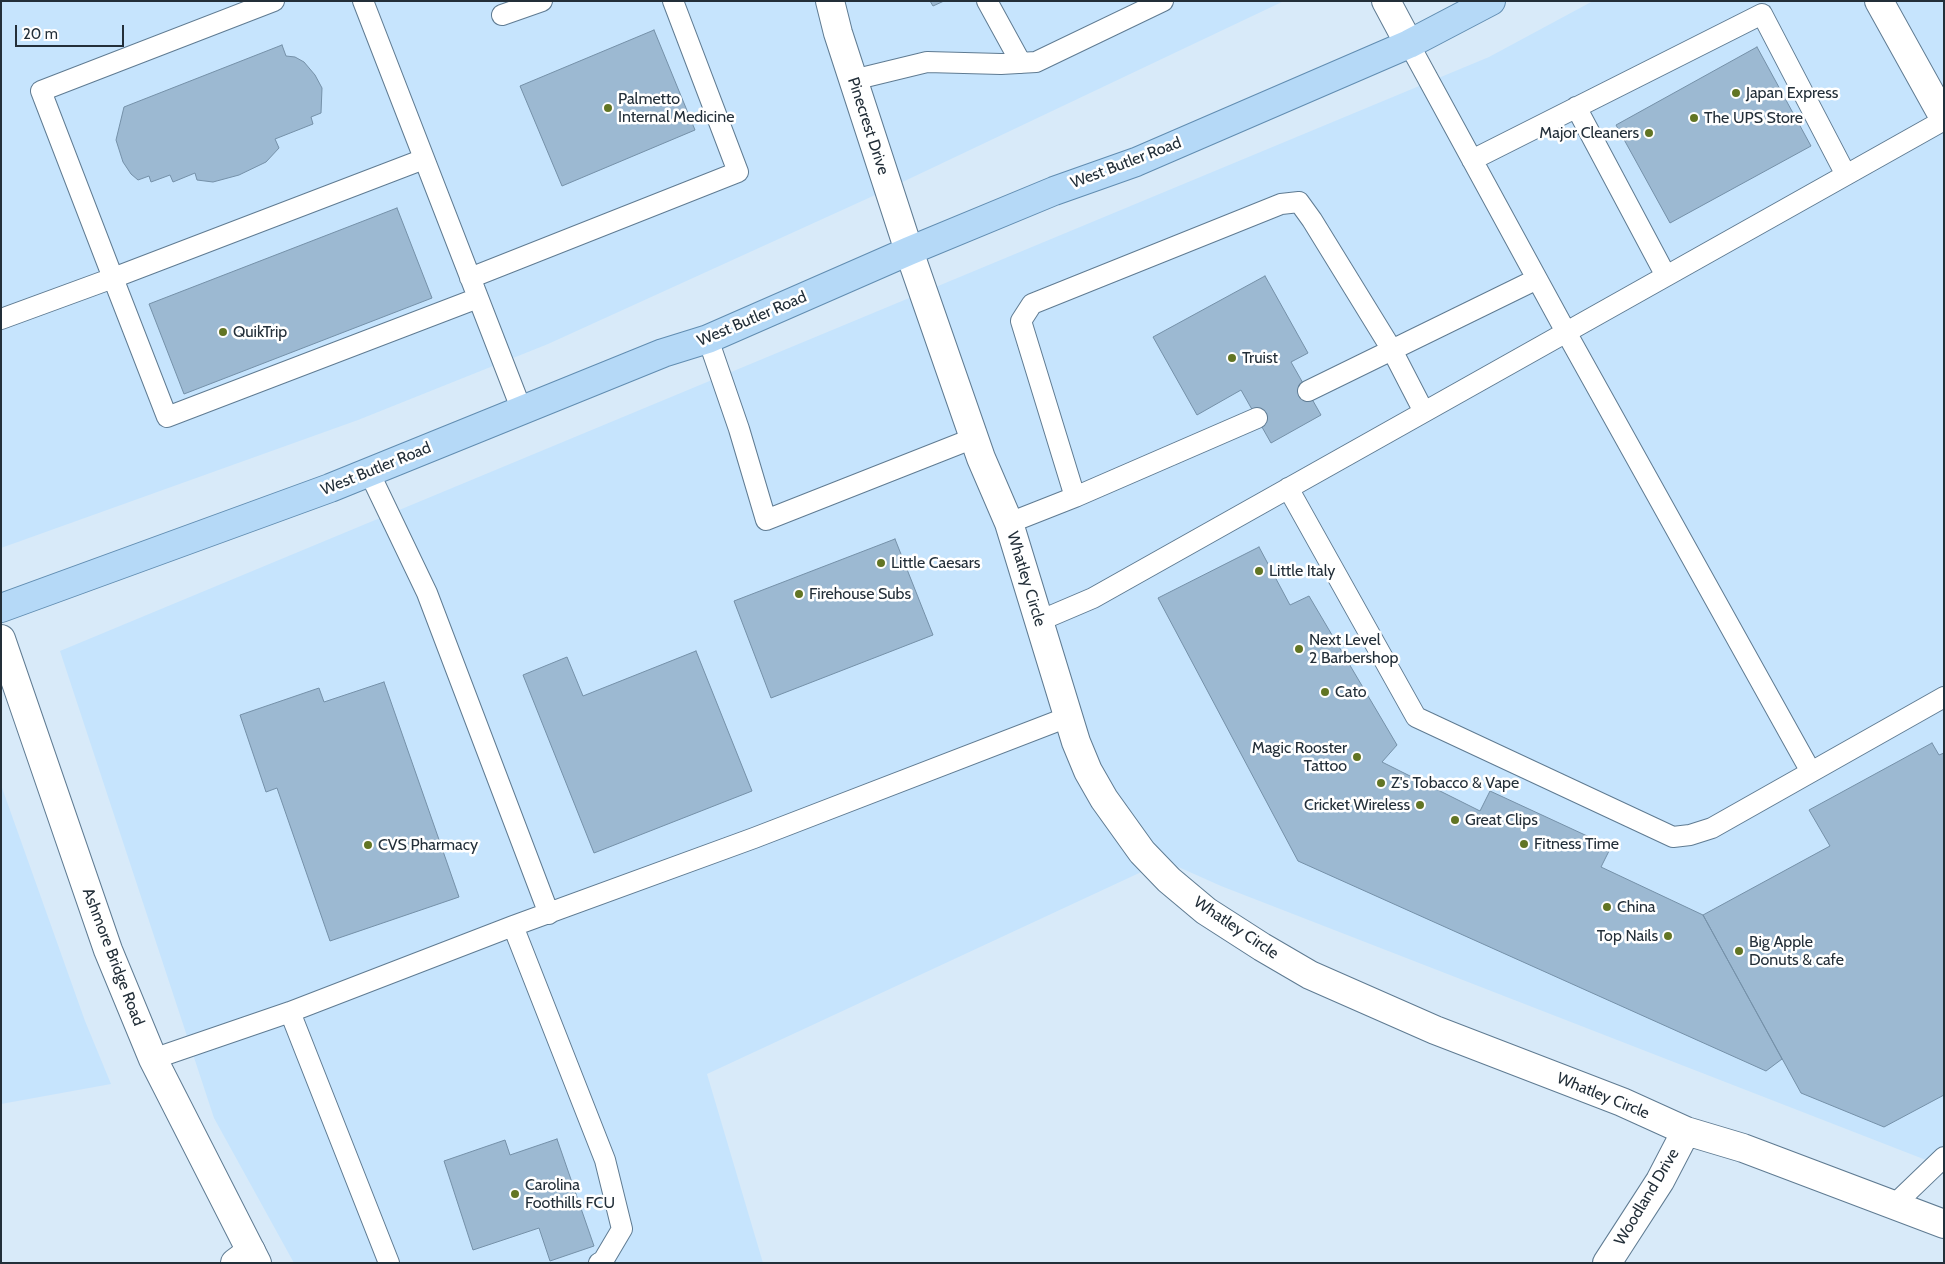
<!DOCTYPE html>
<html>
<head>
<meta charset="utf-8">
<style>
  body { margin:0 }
  #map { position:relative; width:1945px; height:1264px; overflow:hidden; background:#d8eaf9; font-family:Cabin,sans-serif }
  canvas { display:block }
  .frame { position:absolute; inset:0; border:2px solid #232f39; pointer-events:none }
  .scale { position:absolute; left:15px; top:25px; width:109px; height:22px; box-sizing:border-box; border:2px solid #232f39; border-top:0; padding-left:6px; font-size:15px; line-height:18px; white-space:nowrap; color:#232f39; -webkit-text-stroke:4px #fff; paint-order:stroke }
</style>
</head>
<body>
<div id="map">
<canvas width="1945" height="1264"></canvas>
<div class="frame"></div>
<div class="scale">20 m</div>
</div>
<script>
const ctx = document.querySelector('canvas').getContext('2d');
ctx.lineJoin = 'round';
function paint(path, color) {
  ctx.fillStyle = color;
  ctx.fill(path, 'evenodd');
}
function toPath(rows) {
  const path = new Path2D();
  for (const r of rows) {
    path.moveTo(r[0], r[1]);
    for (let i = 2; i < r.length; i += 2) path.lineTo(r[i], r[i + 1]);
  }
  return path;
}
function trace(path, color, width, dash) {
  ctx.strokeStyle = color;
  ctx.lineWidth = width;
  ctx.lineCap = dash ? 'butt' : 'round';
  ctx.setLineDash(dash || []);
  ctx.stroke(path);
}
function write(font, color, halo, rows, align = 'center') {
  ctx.font = font + ' Cabin,sans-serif';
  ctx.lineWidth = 5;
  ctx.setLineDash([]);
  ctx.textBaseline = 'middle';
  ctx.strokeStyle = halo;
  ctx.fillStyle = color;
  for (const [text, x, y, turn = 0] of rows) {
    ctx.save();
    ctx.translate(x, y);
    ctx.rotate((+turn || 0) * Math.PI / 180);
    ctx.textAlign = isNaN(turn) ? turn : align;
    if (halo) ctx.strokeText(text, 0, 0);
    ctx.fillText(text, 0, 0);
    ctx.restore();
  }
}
paint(toPath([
  [1,1,1284,1,873,196,548,344,358,420,1,548],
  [1593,1,1944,1,1944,1167,1221,886,1165,861,707,1074,763,1263,294,1263,214,1118,60,651,1489,57],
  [1,785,85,1021,111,1084,1,1104]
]), '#c6e4fd');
const building = toPath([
  [930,1,944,1,933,6,930,1],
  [654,30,695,130,562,186,520,86,654,30],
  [282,45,286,56,295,57,304,62,315,75,322,88,321,113,311,117,313,124,275,139,279,148,266,162,239,175,213,182,197,180,195,173,173,182,170,175,151,182,149,176,138,180,131,174,123,162,116,140,124,107,282,45],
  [1757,47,1811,146,1670,223,1616,125,1757,47],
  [397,208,432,298,184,394,149,304,397,208],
  [1265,276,1308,353,1291,362,1321,415,1271,443,1241,390,1197,415,1153,337,1265,276],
  [895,539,933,635,771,698,734,601,895,539],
  [1259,547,1290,605,1309,596,1397,745,1382,762,1480,811,1490,791,1611,847,1601,867,1703,915,1782,1059,1766,1071,1298,861,1158,598,1259,547],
  [696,651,752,791,594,853,523,675,567,657,583,696,696,651],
  [384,682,459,897,330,941,277,788,266,792,240,715,319,688,324,702,384,682],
  [1932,743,1939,755,1944,753,1944,1095,1884,1127,1801,1093,1703,915,1830,846,1809,810,1932,743],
  [557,1139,594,1246,550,1261,539,1228,473,1250,444,1161,505,1140,510,1155,557,1139]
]);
paint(building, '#9cb9d2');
trace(building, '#7591a9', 1);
const service = toPath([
  [363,1,522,411],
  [987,1,1021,63],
  [502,15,542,1],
  [1409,44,1566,332,1811,772],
  [853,80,927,62,1001,64,1036,62,1163,1],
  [1576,107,1666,276],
  [424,159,113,278,167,417,478,298],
  [1472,160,1762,14,1846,175],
  [470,278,738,172,673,1],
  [1,319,113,278,41,91,274,1],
  [708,339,739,429,766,520,974,438],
  [1308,391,1537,279],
  [369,472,427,593,549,914],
  [1288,488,1416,717,1673,837,1690,835,1712,828,1944,697],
  [1075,497,1021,321,1032,304,1281,204,1299,202,1312,220,1392,350,1424,412],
  [1009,523,1075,497,1257,418],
  [1039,621,1093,598,1944,120],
  [513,926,605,1160,622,1229,603,1261,599,1263],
  [290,1012,389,1263],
  [153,1059,290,1012,513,926,754,838,1068,717],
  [1894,1205,1944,1157]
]);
const minor = toPath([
  [830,1,838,33,909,251,981,458,1009,523,1076,742,1088,771,1104,799,1142,852,1169,880,1206,911,1262,947,1310,975,1435,1030,1622,1102,1686,1131,1743,1148,1944,1224],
  [1386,1,1409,44],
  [1879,1,1944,118],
  [235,1263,251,1251],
  [1607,1263,1660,1181,1686,1131]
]);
const secondary = toPath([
  [1,639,108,950,153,1059,257,1263]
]);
const primary = toPath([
  [1,608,330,488,663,353,708,339,909,251,1054,191,1136,162,1409,44,1491,1]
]);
trace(service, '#5f7b92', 22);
trace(minor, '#5f7b92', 30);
trace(secondary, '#5f7b92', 30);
trace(primary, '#618db1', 30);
trace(service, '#fff', 20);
trace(minor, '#fff', 28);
trace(secondary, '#fff', 28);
trace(primary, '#b5d9f7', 28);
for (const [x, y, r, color] of [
  [1736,93,5,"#627524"],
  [608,108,5,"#627524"],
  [1694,118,5,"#627524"],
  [1649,133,5,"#627524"],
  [223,332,5,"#627524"],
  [1232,358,5,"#627524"],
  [881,563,5,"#627524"],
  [1259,571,5,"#627524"],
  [799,594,5,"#627524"],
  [1299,649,5,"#627524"],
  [1325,692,5,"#627524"],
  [1357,757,5,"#627524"],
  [1381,783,5,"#627524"],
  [1420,805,5,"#627524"],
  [1455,820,5,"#627524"],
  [1524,844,5,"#627524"],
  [368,845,5,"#627524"],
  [1607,907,5,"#627524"],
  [1668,936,5,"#627524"],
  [1739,951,5,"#627524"],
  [515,1194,5,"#627524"]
]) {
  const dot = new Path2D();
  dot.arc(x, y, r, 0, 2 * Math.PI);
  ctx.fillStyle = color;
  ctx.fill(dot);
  trace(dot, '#fff', 2);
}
write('16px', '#232f39', '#fff', [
  ["Japan Express",1746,93],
  ["Palmetto",618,99],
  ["Internal Medicine",618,117],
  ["The UPS Store",1704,118],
  ["Major Cleaners",1639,133,"right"],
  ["QuikTrip",233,332],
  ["Truist",1242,358],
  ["Little Caesars",891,563],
  ["Little Italy",1269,571],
  ["Firehouse Subs",809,594],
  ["Next Level",1309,640],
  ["2 Barbershop",1309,658],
  ["Cato",1335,692],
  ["Magic Rooster",1347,748,"right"],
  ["Tattoo",1347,766,"right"],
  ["Z's Tobacco & Vape",1391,783],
  ["Cricket Wireless",1410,805,"right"],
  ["Great Clips",1465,820],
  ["Fitness Time",1534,844],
  ["CVS Pharmacy",378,845],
  ["China",1617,907],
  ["Top Nails",1658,936,"right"],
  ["Big Apple",1749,942],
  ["Donuts & cafe",1749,960],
  ["Carolina",525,1185],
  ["Foothills FCU",525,1203]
], 'left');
write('16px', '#232f39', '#fff', [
  ["Pinecrest Drive",868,126,72],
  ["West Butler Road",1126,163,-21],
  ["West Butler Road",752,319,-23],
  ["West Butler Road",376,469,-22],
  ["Whatley Circle",1026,579,73],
  ["Whatley Circle",1236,928,34],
  ["Ashmore Bridge Road",113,957,69],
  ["Whatley Circle",1603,1096,22],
  ["Woodland Drive",1647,1197,-59]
]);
</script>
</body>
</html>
